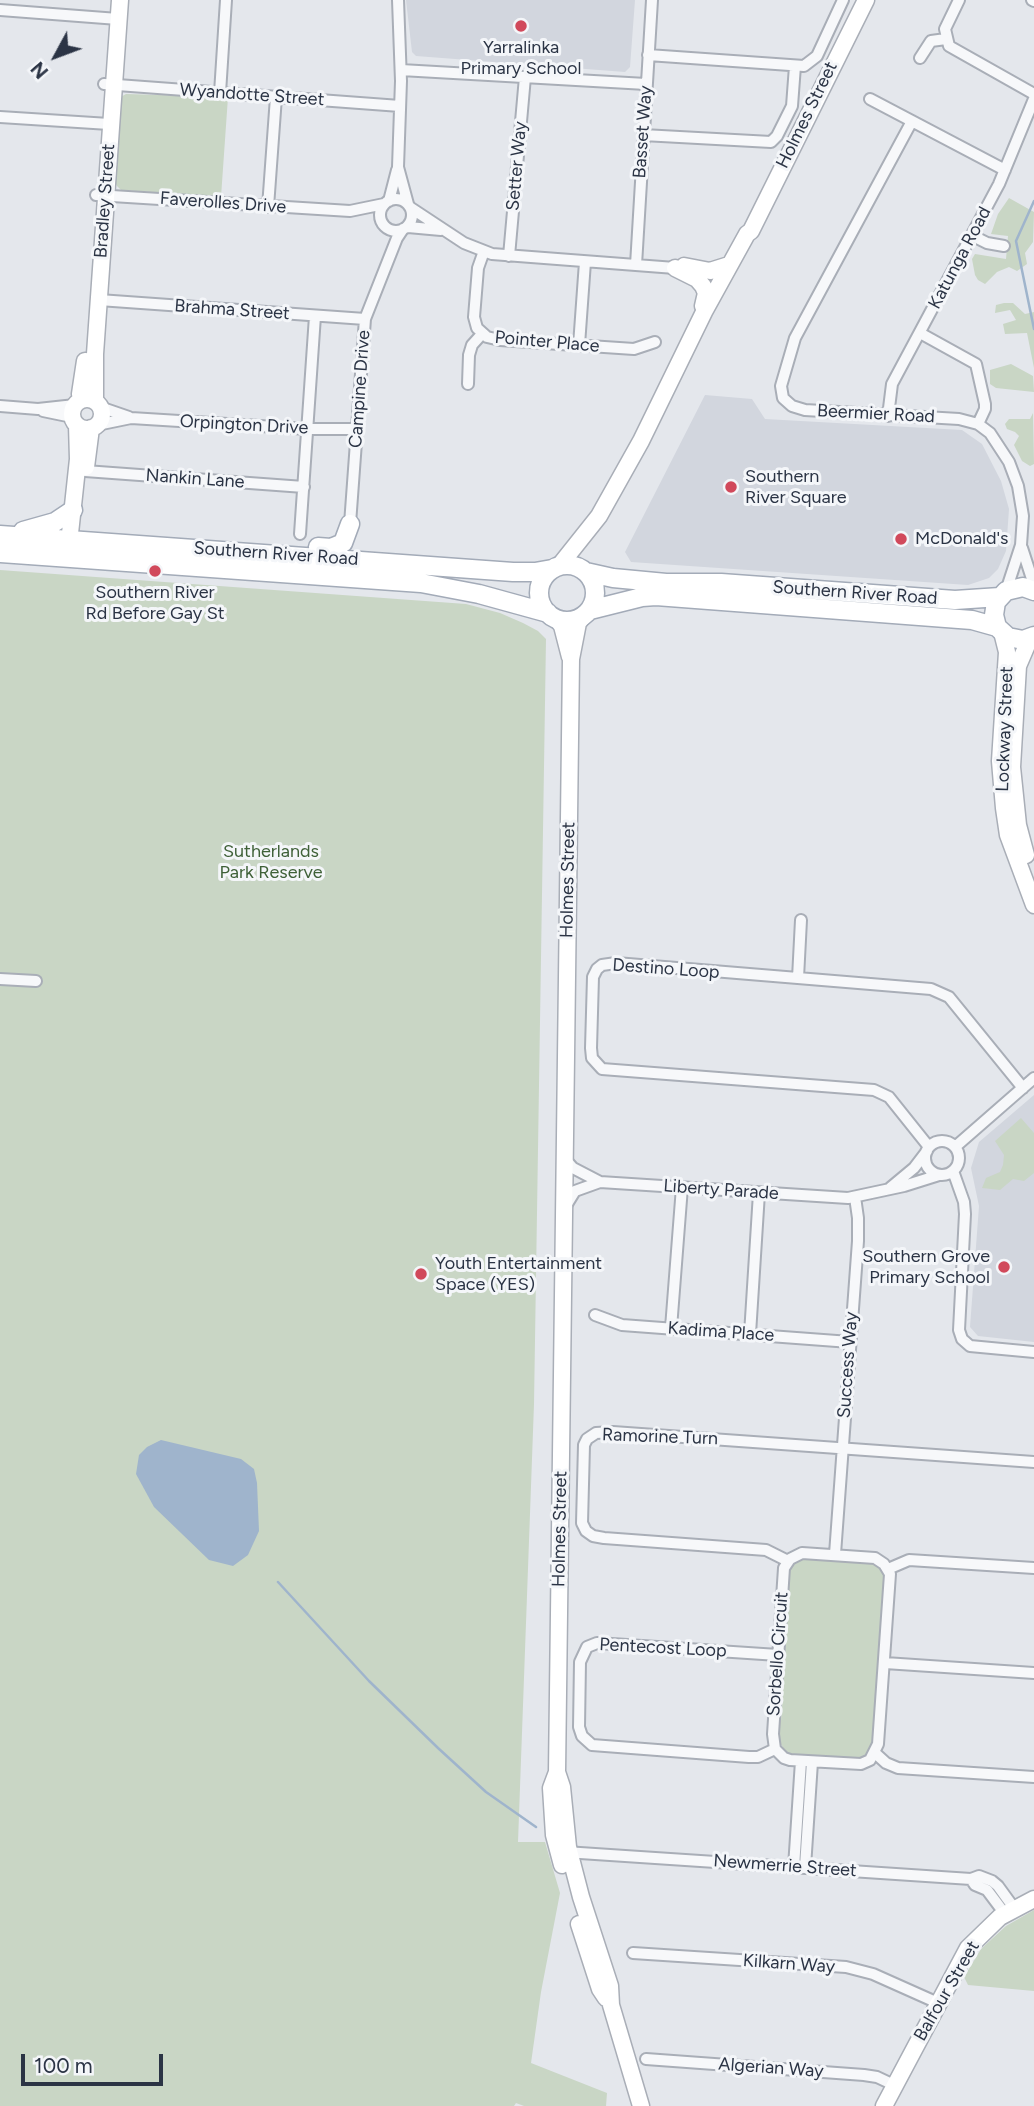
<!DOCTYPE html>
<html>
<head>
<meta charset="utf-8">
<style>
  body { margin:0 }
  #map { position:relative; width:1034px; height:2106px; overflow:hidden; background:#e4e7ec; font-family:Figtree,sans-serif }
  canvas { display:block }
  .north { position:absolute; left:21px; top:21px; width:70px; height:70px; -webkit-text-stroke:5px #f4f6f9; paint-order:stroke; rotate:229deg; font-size:19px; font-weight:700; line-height:28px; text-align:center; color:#2b3445 }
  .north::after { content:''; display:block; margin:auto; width:24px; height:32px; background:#2b3445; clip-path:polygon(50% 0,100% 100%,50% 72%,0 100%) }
  .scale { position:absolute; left:21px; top:2054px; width:142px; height:32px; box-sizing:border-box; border:4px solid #2b3445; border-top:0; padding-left:9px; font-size:21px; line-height:24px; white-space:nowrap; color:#2b3445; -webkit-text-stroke:5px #f4f6f9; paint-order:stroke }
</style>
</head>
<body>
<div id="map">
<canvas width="1034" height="2106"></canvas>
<div class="north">N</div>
<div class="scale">100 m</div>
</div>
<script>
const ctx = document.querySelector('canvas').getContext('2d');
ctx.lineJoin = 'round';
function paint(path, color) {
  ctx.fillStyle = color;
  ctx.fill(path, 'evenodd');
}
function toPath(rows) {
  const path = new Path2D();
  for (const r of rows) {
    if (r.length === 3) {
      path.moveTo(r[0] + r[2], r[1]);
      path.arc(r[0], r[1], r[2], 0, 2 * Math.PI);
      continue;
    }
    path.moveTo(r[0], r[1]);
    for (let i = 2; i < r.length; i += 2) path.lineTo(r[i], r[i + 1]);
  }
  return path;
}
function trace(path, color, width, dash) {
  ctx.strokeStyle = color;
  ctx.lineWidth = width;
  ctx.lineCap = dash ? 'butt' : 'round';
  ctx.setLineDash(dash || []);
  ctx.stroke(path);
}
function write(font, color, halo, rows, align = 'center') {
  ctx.font = font + ' Figtree,sans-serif';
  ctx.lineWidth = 6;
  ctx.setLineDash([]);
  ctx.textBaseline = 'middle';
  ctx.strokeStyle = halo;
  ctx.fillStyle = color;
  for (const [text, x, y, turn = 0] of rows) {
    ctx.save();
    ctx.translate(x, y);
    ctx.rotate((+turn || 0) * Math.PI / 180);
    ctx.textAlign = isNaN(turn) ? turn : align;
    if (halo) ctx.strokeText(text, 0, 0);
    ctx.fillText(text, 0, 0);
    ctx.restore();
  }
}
paint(toPath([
  [406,0,635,0,630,67,625,72,416,56,412,52],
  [705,395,752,399,765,419,962,430,982,444,1001,481,1009,509,1006,551,998,569,989,578,968,585,631,562,625,552],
  [1034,1095,1034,1342,978,1336,970,1327,979,1206,971,1168,979,1142]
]), '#d2d6de');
paint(toPath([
  [126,94,228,97,221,197,121,190,117,186,112,177,119,98],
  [1009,198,1034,212,1033,242,1025,253,1027,264,1017,271,1009,267,997,272,985,284,978,280,975,275,972,259,975,254,1006,259,1008,236,991,234,998,214],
  [1004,303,1013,303,1025,314,1034,312,1034,368,1027,333,1005,334,1003,324,1016,320,1010,310,995,313,996,305],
  [1011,364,1033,376,1034,392,996,388,990,384,990,370],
  [1033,413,1034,464,1030,466,1022,461,1014,445,1019,436,1015,432,1007,429,1005,424,1009,419,1030,419],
  [0,570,466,604,500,613,523,623,538,631,546,639,534,1404,518,1842,545,1842,560,1893,541,1992,531,2063,607,2093,606,2106,524,2106,516,2103,514,2106,0,2106],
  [1021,1118,1034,1133,1034,1173,1024,1181,1013,1179,1000,1190,982,1188,986,1178,1000,1172,1003,1165,1004,1155,995,1141],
  [808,1557,869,1561,880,1568,885,1577,886,1595,882,1597,880,1624,883,1627,875,1743,868,1754,858,1759,794,1756,786,1752,778,1740,778,1723,781,1720,783,1694,780,1692,788,1577,791,1567,797,1561],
  [1034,1910,1034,1991,968,1985,964,1977,981,1949,1006,1926]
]), '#c9d6c5');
paint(toPath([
  [161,1440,241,1459,254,1469,257,1483,259,1531,248,1555,233,1566,209,1560,154,1507,136,1474,139,1455,147,1447]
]), '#9fb4cc');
trace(toPath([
  [1034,201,1016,241,1034,329],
  [278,1582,369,1681,438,1748,486,1792,536,1827]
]), '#9fb4cc', 2.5);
const street = toPath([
  [398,0,401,81,398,167,408,204],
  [959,0,945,29,949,46,1034,94],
  [1032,0,1034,1],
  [0,10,118,19],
  [648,55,804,66,817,56,843,0],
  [920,58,931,41,946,39],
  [401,70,646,84],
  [104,84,400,106],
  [220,93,226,0],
  [870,99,1005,170],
  [0,117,109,124],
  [912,121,795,338,781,386,783,398,792,406,805,410,959,419,978,424,990,433,1009,462,1018,486,1023,516,1021,545,1006,591],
  [643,135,771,142,777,136,792,106,795,66],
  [96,195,350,211,384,204],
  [396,215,16],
  [389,201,397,170],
  [268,207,276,97],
  [411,208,464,243,492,254,675,268],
  [408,227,441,230],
  [973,236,987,243,1004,246],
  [484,251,478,268,474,317,477,328,487,337,500,340,634,349,655,342],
  [509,256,525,77],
  [636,265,652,0],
  [99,300,365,319],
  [920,333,976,364,985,404,985,409,978,424],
  [579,345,585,262],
  [468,384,469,355,472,345,482,334],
  [0,406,38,409,75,405],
  [100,407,129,417],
  [43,411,72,417],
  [888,416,892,384,999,184,1034,99],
  [97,425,131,418,308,429,357,429],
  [85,471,304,487],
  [350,524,365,319,397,238,403,229],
  [300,534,315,316],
  [1022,548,1034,585],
  [798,978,801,920],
  [0,979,36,981],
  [942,1158,17],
  [929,1147,889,1097,874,1090,602,1069,592,1058,591,1048,593,977,597,969,602,965,616,963,931,989,949,997,1023,1088],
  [955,1147,1034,1078],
  [565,1159,573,1168,600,1182],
  [953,1171,964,1202,965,1214,959,1330,962,1339,970,1346,1034,1352],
  [890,1188,914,1168,927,1151],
  [567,1204,575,1191,600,1182,848,1198,904,1186,939,1175],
  [595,1315,622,1325,850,1342],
  [671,1328,682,1187],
  [750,1334,759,1193],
  [802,1553,875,1558,884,1564,890,1574,878,1744,870,1760,861,1764,790,1760,784,1758,775,1749,773,1734,784,1568,790,1559,802,1553],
  [835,1554,858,1241,858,1218,855,1197],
  [788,1561,766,1550,604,1538,593,1536,586,1531,582,1523,584,1445,587,1439,596,1433,613,1432,1034,1462],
  [888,1569,909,1560,1034,1568],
  [885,1663,1034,1673],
  [775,1749,758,1757,749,1757,592,1745,582,1736,579,1727,580,1662,587,1647,597,1643,778,1655],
  [875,1753,886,1763,898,1768,1034,1777],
  [565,1852,971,1879,979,1876,992,1881,998,1886,1014,1908],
  [794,1867,801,1761],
  [805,1867,812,1762],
  [971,1879,975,1885,987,1890,1005,1914],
  [633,1953,846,1967,873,1974,938,2003],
  [646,2059,864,2075,877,2077,894,2085]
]);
const secondary = toPath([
  [684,266,710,271,729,265],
  [675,268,697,279,703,286,706,293,703,306],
  [87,414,15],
  [81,400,80,394,85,361],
  [95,401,95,354,120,0],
  [86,467,91,428],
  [68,552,78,459,77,425],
  [560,565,599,516,641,441,704,312,747,234,751,231,866,0],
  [584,615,578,623,571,659,557,1772,562,1787,568,1847,581,1897,610,1986,611,2005,641,2106],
  [557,619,562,626,570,657],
  [1002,632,1007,652,1000,761,1004,808,1008,835,1034,905],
  [1026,855,1018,825,1012,767,1018,666,1030,638],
  [557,1772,551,1788,554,1835,562,1865],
  [579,1924,600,1989,606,1998],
  [884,2106,968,1948,1000,1917,1034,1899]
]);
const primary = toPath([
  [23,531,55,522,73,510],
  [0,535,513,572,535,572,552,569],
  [318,547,331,548,343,543,350,524],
  [0,553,421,583,479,594,548,613],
  [567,593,28],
  [586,572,613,578,666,583,721,583,955,600,1000,597],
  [1034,591,1023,587,1006,591,996,602,994,615,997,627,1008,637,1023,640,1034,636],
  [590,610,642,597,656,596,972,620,997,627]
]);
trace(street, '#a9aeb7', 14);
trace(secondary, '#a9aeb7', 19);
trace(primary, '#a3abb8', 21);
trace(street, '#f7f8fa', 10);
trace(secondary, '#fff', 16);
trace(primary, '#fff', 18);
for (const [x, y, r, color] of [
  [521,26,7,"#d1495b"],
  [731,487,7,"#d1495b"],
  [901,539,7,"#d1495b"],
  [155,571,7,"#d1495b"],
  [1004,1267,7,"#d1495b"],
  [421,1274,7,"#d1495b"]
]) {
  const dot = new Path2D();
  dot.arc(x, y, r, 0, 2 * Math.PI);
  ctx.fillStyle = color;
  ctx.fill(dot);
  trace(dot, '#f4f6f9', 2.5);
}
write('18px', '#2b3445', '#f4f6f9', [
  ["Yarralinka",521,48,"center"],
  ["Primary School",521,69,"center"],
  ["Southern",745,477],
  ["River Square",745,498],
  ["McDonald's",915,539],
  ["Southern River",155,593,"center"],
  ["Rd Before Gay St",155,614,"center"],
  ["Southern Grove",990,1257,"right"],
  ["Primary School",990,1278,"right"],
  ["Youth Entertainment",435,1264],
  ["Space (YES)",435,1285]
], 'left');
write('18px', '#2b3445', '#f4f6f9', [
  ["Wyandotte Street",252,95,4],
  ["Holmes Street",807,115,-64],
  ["Basset Way",643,132,-86],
  ["Setter Way",517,166,-85],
  ["Bradley Street",105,201,-86],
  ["Faverolles Drive",223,203,4],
  ["Katunga Road",960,258,-62],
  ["Brahma Street",232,310,4],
  ["Pointer Place",547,342,5],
  ["Campine Drive",360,389,-86],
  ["Beermier Road",876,414,3],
  ["Orpington Drive",244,425,3],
  ["Nankin Lane",195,479,4],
  ["Southern River Road",276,554,4],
  ["Southern River Road",855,593,4],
  ["Lockway Street",1005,729,-88],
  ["Holmes Street",568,880,-89],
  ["Destino Loop",666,969,4],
  ["Liberty Parade",721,1190,4],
  ["Kadima Place",721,1332,4],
  ["Success Way",848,1365,-86],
  ["Ramorine Turn",660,1437,2],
  ["Holmes Street",560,1529,-89],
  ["Pentecost Loop",663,1648,3],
  ["Sorbello Circuit",778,1654,-86],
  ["Newmerrie Street",785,1866,4],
  ["Kilkarn Way",789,1964,4],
  ["Balfour Street",947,1991,-60],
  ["Algerian Way",771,2068,4]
]);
write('18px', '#3f6138', '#f4f6f9', [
  ["Sutherlands",271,852],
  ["Park Reserve",271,873]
]);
</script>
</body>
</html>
